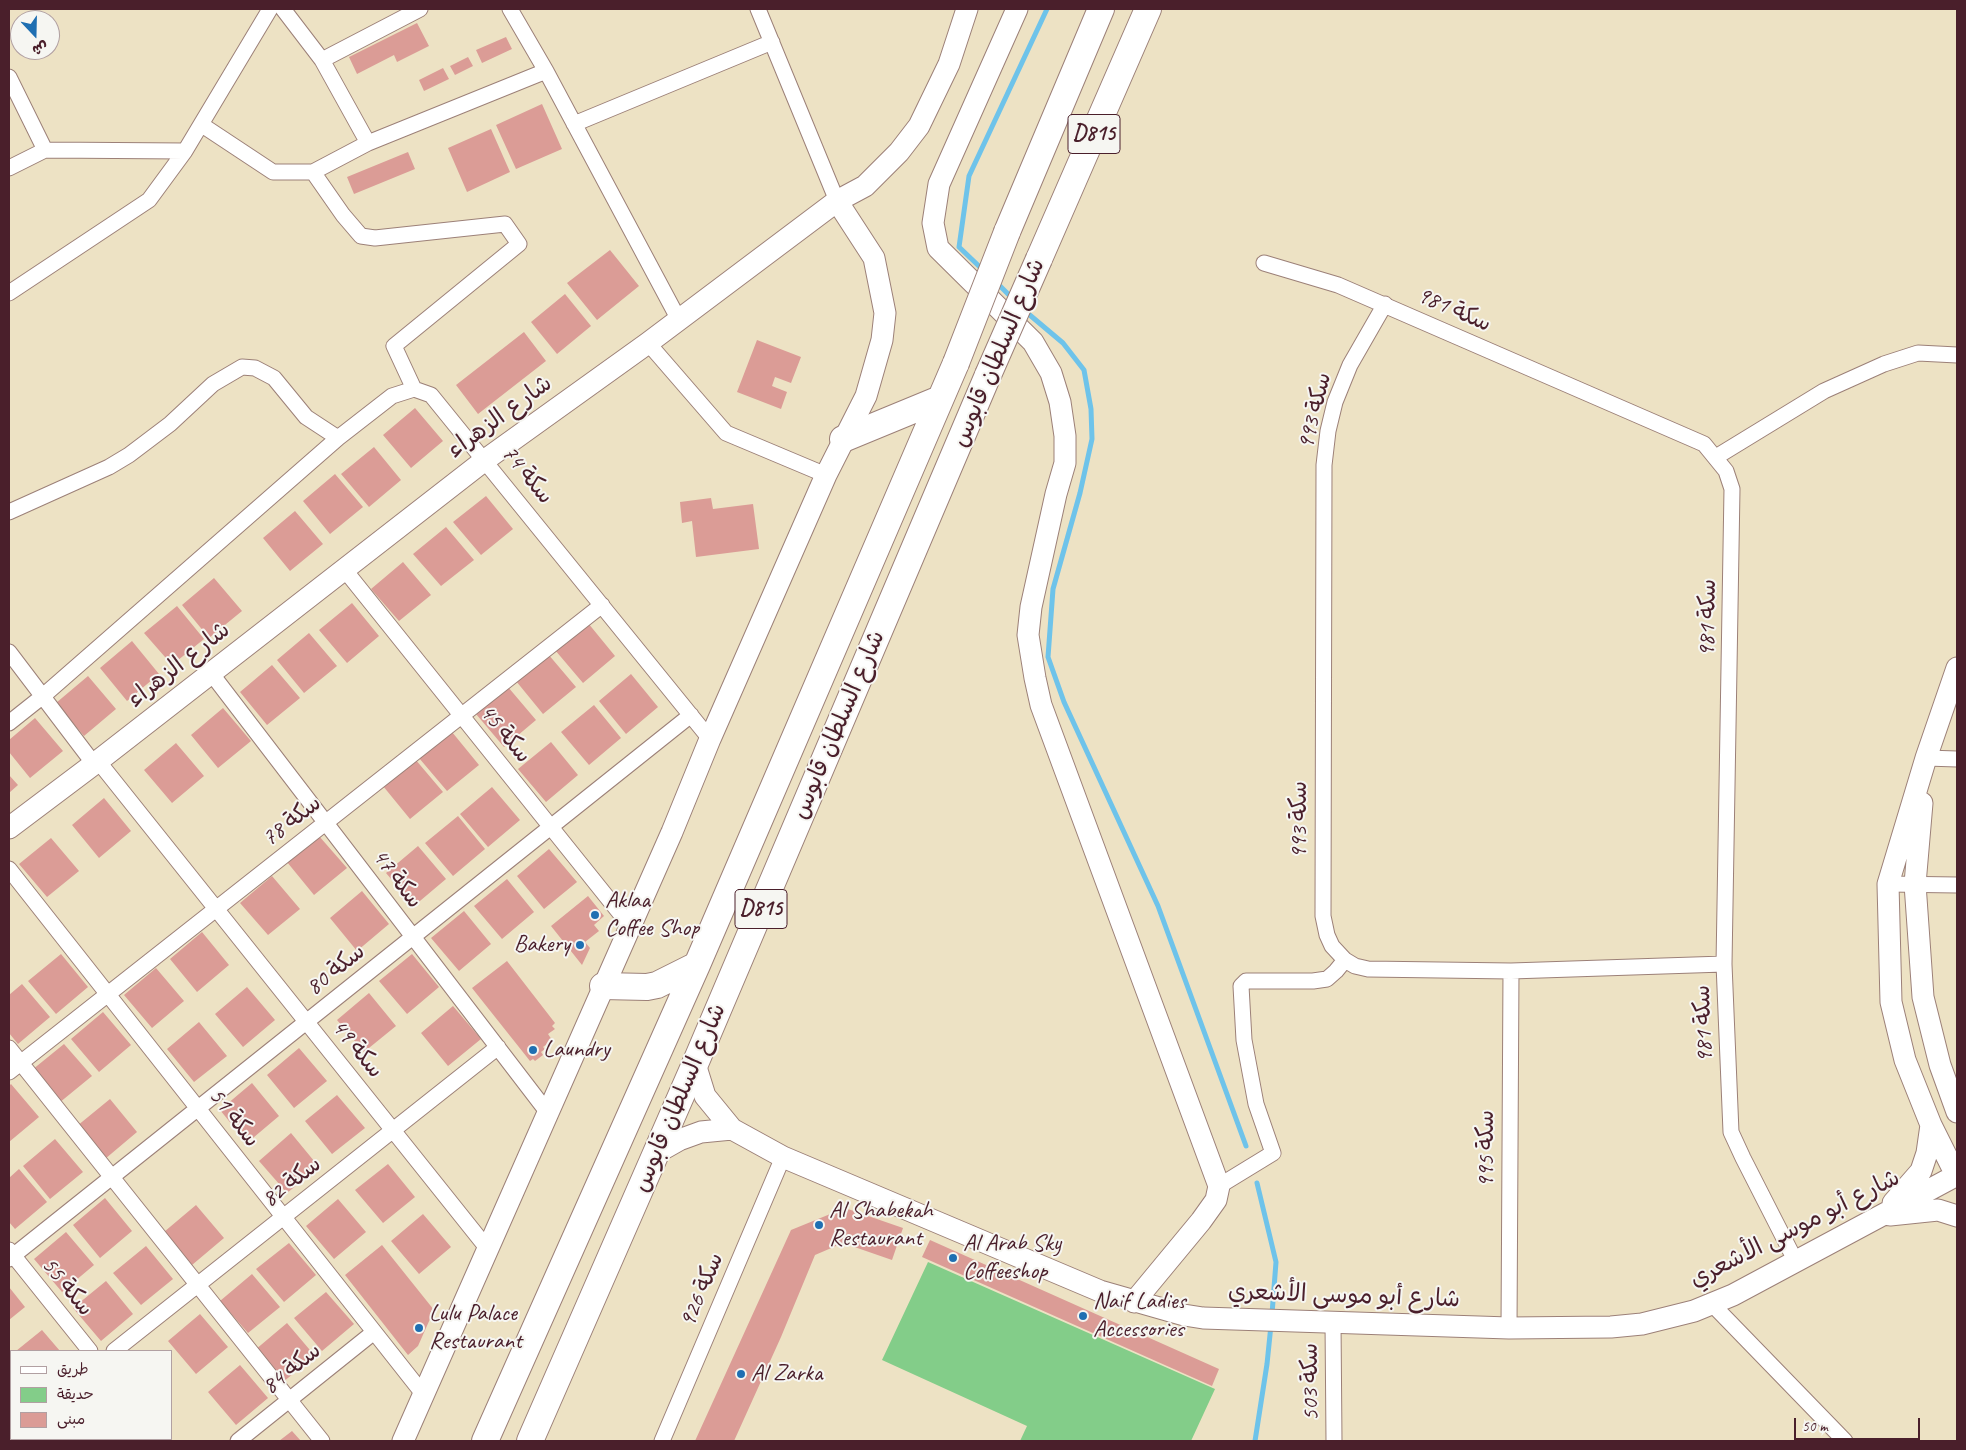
<!DOCTYPE html>
<html>
<head>
<meta charset="utf-8">
<style>
  body { margin:0 }
  #map { position:relative; width:1966px; height:1450px; overflow:hidden; background:#ede2c4; font-family:Caveat,"Playpen Sans Arabic",sans-serif }
  canvas { display:block }
  .frame { position:absolute; inset:0; border:10px solid #4a1f2b; pointer-events:none }
  .legend { position:absolute; left:10px; top:1350px; width:162px; height:90px; box-sizing:border-box; background:#f6f6f2; border:1px solid #b1a0a2; margin:0; padding:6px 9px; list-style:none; font-size:15px; color:#4a1f2b }
  .legend li { display:flex; align-items:center; gap:10px; height:25px }
  .legend b { width:25px; border:1px solid #b1a0a2 }
  .north { position:absolute; left:10px; top:10px; width:50px; height:50px; box-sizing:border-box; background:#f6f6f2; border:1px solid #b1a0a2; border-radius:50%; rotate:159deg; font-size:14px; font-weight:700; line-height:20px; text-align:center; color:#4a1f2b }
  .north::after { content:''; display:block; margin:auto; width:18px; height:22px; background:#1f6fb2; clip-path:polygon(50% 0,100% 100%,50% 72%,0 100%) }
  .scale { position:absolute; left:1794px; top:1418px; width:126px; height:22px; box-sizing:border-box; border:2px solid #4a1f2b; border-top:0; padding-left:6px; font-size:15px; line-height:18px; white-space:nowrap; color:#4a1f2b; -webkit-text-stroke:4px #f6f6f2; paint-order:stroke }
</style>
</head>
<body>
<div id="map">
<canvas width="1966" height="1450"></canvas>
<div class="frame"></div>
<ul class="legend">
<li><b style="height:6px;background:#fff"></b>طريق</li>
<li><b style="height:14px;background:#83cd89"></b>حديقة</li>
<li><b style="height:14px;background:#db9c96"></b>مبنى</li>
</ul>
<div class="north">ش</div>
<div class="scale">50 m</div>
</div>
<script>
const ctx = document.querySelector('canvas').getContext('2d');
ctx.lineJoin = 'round';
function paint(path, color) {
  ctx.fillStyle = color;
  ctx.fill(path, 'evenodd');
}
function toPath(rows) {
  const path = new Path2D();
  for (const r of rows) {
    path.moveTo(r[0], r[1]);
    for (let i = 2; i < r.length; i += 2) path.lineTo(r[i], r[i + 1]);
  }
  return path;
}
function trace(path, color, width, dash) {
  ctx.strokeStyle = color;
  ctx.lineWidth = width;
  ctx.lineCap = dash ? 'butt' : 'round';
  ctx.setLineDash(dash || []);
  ctx.stroke(path);
}
function write(font, color, halo, rows, align = 'center') {
  ctx.font = font + ' Caveat,"Playpen Sans Arabic",sans-serif';
  ctx.lineWidth = 4;
  ctx.setLineDash([]);
  ctx.textBaseline = 'middle';
  ctx.strokeStyle = halo;
  ctx.fillStyle = color;
  for (const [text, x, y, turn = 0] of rows) {
    ctx.save();
    ctx.translate(x, y);
    ctx.rotate((+turn || 0) * Math.PI / 180);
    ctx.textAlign = isNaN(turn) ? turn : align;
    if (halo) ctx.strokeText(text, 0, 0);
    ctx.fillText(text, 0, 0);
    ctx.restore();
  }
}
paint(toPath([
  [928,1262,1215,1389,1191,1441,1020,1441,1027,1426,882,1360]
]), '#83cd89');
trace(toPath([
  [983,270,959,247,969,176,1047,9],
  [997,283,1014,300],
  [1025,311,1063,343,1084,370,1091,409,1092,439,1080,493,1053,589,1048,657,1064,702,1158,906,1246,1146],
  [1257,1183,1276,1262,1272,1314],
  [1255,1441,1267,1364,1271,1325]
]), '#6ec3ea', 5);
paint(toPath([
  [417,23,429,46,397,62,394,55,357,74,349,57],
  [506,37,512,49,482,63,476,50],
  [468,57,473,66,455,75,450,66],
  [443,68,449,79,424,91,419,80],
  [542,104,562,149,516,169,496,125],
  [491,129,510,172,467,192,448,148],
  [408,152,415,169,354,194,347,177],
  [610,250,639,286,597,320,567,283],
  [565,294,591,326,557,354,531,322],
  [524,332,546,361,478,414,456,385],
  [757,340,801,357,791,383,775,377,772,386,787,392,781,409,737,392],
  [415,408,443,441,411,468,383,435],
  [374,447,401,480,369,507,341,474],
  [335,474,363,507,330,534,303,501],
  [486,496,513,529,481,555,453,522],
  [711,498,713,509,753,504,759,549,696,557,692,521,682,523,680,502],
  [295,511,323,544,290,571,263,538],
  [446,527,474,560,441,586,413,554],
  [403,562,431,595,399,621,371,589],
  [214,578,242,611,209,638,182,605],
  [352,603,379,636,347,663,319,630],
  [177,606,204,639,172,665,144,633],
  [588,623,615,656,583,683,555,650],
  [309,633,337,666,304,693,277,660],
  [132,641,159,674,127,701,100,668],
  [548,654,576,687,543,714,516,681],
  [272,665,300,698,267,725,240,692],
  [631,674,658,707,626,734,599,701],
  [88,676,116,709,84,736,56,703],
  [508,687,536,720,504,747,476,714],
  [594,705,621,738,589,765,561,732],
  [223,708,251,741,218,768,191,735],
  [35,718,63,751,30,778,9,752,9,740],
  [452,732,479,765,447,791,419,758],
  [551,742,578,775,546,802,518,769],
  [176,743,204,776,172,803,144,770],
  [415,759,443,792,410,819,383,786],
  [9,775,18,785,9,793],
  [492,787,520,820,488,847,460,814],
  [104,798,131,831,99,858,72,825],
  [458,816,485,849,453,876,425,843],
  [319,836,347,868,314,895,287,862],
  [51,838,79,871,47,897,19,864],
  [418,846,446,879,414,906,386,873],
  [549,849,577,882,544,909,517,876],
  [272,876,300,909,268,935,240,903],
  [507,879,534,912,502,939,474,906],
  [362,891,389,924,357,951,330,918],
  [588,896,604,916,594,925,599,931,585,942,590,948,582,965,551,926],
  [464,911,491,944,459,971,431,938],
  [202,932,229,965,197,992,170,959],
  [61,954,88,987,56,1014,28,981],
  [412,954,439,987,407,1014,379,981],
  [507,961,555,1023,552,1026,555,1029,548,1034,552,1040,543,1047,545,1049,541,1052,543,1055,535,1061,533,1059,530,1061,472,988],
  [156,968,184,1001,152,1028,124,995],
  [22,984,50,1017,18,1044,9,1033,9,995],
  [247,987,275,1020,243,1047,215,1014],
  [369,993,396,1026,364,1052,337,1020],
  [453,1006,481,1039,448,1066,421,1033],
  [103,1012,131,1045,99,1072,71,1039],
  [199,1022,227,1056,194,1082,167,1049],
  [64,1044,92,1076,59,1103,32,1070],
  [299,1048,327,1081,294,1108,267,1075],
  [252,1083,279,1116,247,1143,220,1110],
  [11,1084,39,1117,9,1142,9,1086],
  [337,1095,365,1128,332,1154,305,1121],
  [110,1099,137,1132,105,1159,77,1126],
  [291,1133,319,1167,287,1193,259,1161],
  [55,1139,83,1172,50,1199,23,1166],
  [388,1164,415,1197,383,1223,355,1190],
  [19,1169,47,1202,15,1229,9,1222,9,1178],
  [105,1198,132,1231,100,1258,73,1225],
  [338,1199,366,1232,334,1259,306,1226],
  [196,1205,224,1238,192,1265,164,1232],
  [845,1208,903,1228,892,1260,843,1243,815,1255,781,1337,734,1441,695,1441,791,1230],
  [423,1214,451,1247,419,1274,391,1241],
  [66,1232,94,1265,62,1292,34,1259],
  [930,1240,1219,1369,1212,1386,922,1257],
  [289,1243,316,1275,284,1302,256,1269],
  [382,1245,434,1310,418,1346,408,1355,345,1275],
  [146,1246,173,1279,141,1305,113,1273],
  [252,1274,280,1307,248,1333,220,1301],
  [106,1281,133,1314,101,1341,73,1308],
  [9,1287,25,1307,9,1320],
  [326,1292,354,1324,322,1351,294,1318],
  [200,1314,228,1347,196,1374,168,1341],
  [287,1323,315,1356,283,1382,255,1350],
  [42,1330,60,1351,16,1351],
  [240,1365,268,1398,236,1425,208,1392],
  [292,1431,301,1441,279,1441]
]), '#db9c96');
const street = toPath([
  [283,9,322,60,368,143],
  [510,9,546,71,679,320],
  [758,9,837,201],
  [322,60,420,9],
  [9,77,45,150],
  [574,124,772,42],
  [202,125,273,172,313,172,343,215,361,236,375,238,505,224,519,244,394,346,414,389,431,395,710,739],
  [9,168,45,150,185,151],
  [313,172,368,143,546,71],
  [1264,263,1338,285,1704,444,1726,471,1732,489,1724,964,1731,1132,1743,1158,1796,1262],
  [9,293,149,200,185,151,270,9],
  [1385,304,1350,365,1335,402,1328,431,1324,465,1323,916,1327,935,1332,946,1345,960,1355,966,1368,969,1511,971,1724,964],
  [648,343,726,433,826,475],
  [1716,457,1824,391,1884,364,1918,353,1957,355],
  [9,512,109,467,129,455,170,424,213,384,242,367,255,368,274,378,306,417,338,438],
  [344,569,631,927],
  [9,652,94,764],
  [211,673,548,1113],
  [9,723,43,696,338,438,392,396,414,389],
  [1926,758,1957,759],
  [98,761,487,1248],
  [9,869,424,1395],
  [1888,884,1957,885],
  [9,1048,322,1441],
  [9,1072,602,605],
  [1219,1186,1273,1153,1256,1104,1244,1040,1241,986,1246,981,1313,981,1327,979,1336,971,1345,960],
  [9,1250,90,1351],
  [9,1259,691,715],
  [1712,1304,1845,1441],
  [1333,1322,1334,1441],
  [1509,1328,1511,971],
  [114,1351,498,1047],
  [9,1434,11,1432],
  [161,1439,163,1441],
  [238,1441,374,1332],
  [662,1441,783,1157]
]);
const secondary = toPath([
  [1017,9,939,184,933,223,938,248,1033,342,1051,373,1060,402,1065,436,1065,463,1056,494,1031,607,1028,635,1035,678,1041,705,1219,1186,1216,1200,1201,1221,1134,1302],
  [1957,668,1926,758,1888,884,1891,1002,1905,1060,1931,1125,1957,1177],
  [1922,803,1915,884,1923,997,1940,1065,1957,1112],
  [9,828,98,761,485,460,648,343,837,201,865,186,899,152,919,126,949,64,967,9],
  [695,1064,705,1096,732,1129,783,1157,1100,1291,1184,1315,1203,1318,1509,1328,1611,1327,1642,1324,1694,1311,1733,1295,1957,1175],
  [656,1153,679,1140,701,1132,732,1129],
  [1893,1203,1921,1171,1927,1153,1931,1125],
  [1890,1215,1938,1210,1957,1216],
  [403,1441,672,832,710,739,826,475,866,396,882,340,885,313,874,258,837,201]
]);
const highway = toPath([
  [1007,232,1101,9],
  [1039,259,1148,9],
  [843,439,940,399],
  [603,986,647,987,657,985,697,965],
  [485,1441,697,965,956,363],
  [530,1441,695,1064,988,375]
]);
trace(street, '#9c8078', 17);
trace(secondary, '#9c8078', 23);
trace(highway, '#9c8078', 28);
trace(street, '#fff', 15);
trace(secondary, '#fff', 21);
trace(highway, '#fff', 26);
const highwayBridge = toPath([
  [956,363,1007,232],
  [988,375,1039,259]
]);
trace(highwayBridge, '#9c8078', 28, []);
trace(highwayBridge, '#fff', 26);
for (const [x, y, r, color] of [
  [595,915,5,"#1f6fb2"],
  [580,945,5,"#1f6fb2"],
  [533,1050,5,"#1f6fb2"],
  [819,1225,5,"#1f6fb2"],
  [953,1258,5,"#1f6fb2"],
  [1083,1316,5,"#1f6fb2"],
  [419,1328,5,"#1f6fb2"],
  [741,1374,5,"#1f6fb2"]
]) {
  const dot = new Path2D();
  dot.arc(x, y, r, 0, 2 * Math.PI);
  ctx.fillStyle = color;
  ctx.fill(dot);
  trace(dot, '#f6f6f2', 2);
}
for (const [x, y, w] of [
  [1094,134,52],
  [761,909,52]
]) {
  const box = new Path2D();
  box.roundRect(x - w / 2, y - 19.5, w, 39, 4);
  ctx.fillStyle = '#f6f6f2';
  ctx.fill(box);
  trace(box, '#4a1f2b', 1);
}
write('bold 22px', '#4a1f2b', null, [
  ["D815",1094,134],
  ["D815",761,909]
]);
write('24px', '#4a1f2b', '#f6f6f2', [
  ["سكة 981",1454,310,24],
  ["شارع السلطان قابوس",999,353,-67],
  ["سكة 993",1315,411,-76],
  ["شارع الزهراء",500,417,-36],
  ["سكة 74",527,475,51],
  ["سكة 981",1708,618,-89],
  ["شارع الزهراء",179,665,-38],
  ["شارع السلطان قابوس",839,725,-67],
  ["سكة 45",505,734,51],
  ["سكة 993",1300,820,-90],
  ["سكة 78",292,821,-38],
  ["سكة 47",397,879,53],
  ["سكة 80",336,970,-39],
  ["سكة 981",1704,1024,-92],
  ["سكة 49",357,1049,51],
  ["شارع السلطان قابوس",680,1098,-67],
  ["سكة 51",234,1118,52],
  ["سكة 995",1487,1149,-90],
  ["سكة 82",292,1182,-38],
  ["شارع أبو موسى الأشعري",1795,1229,-27],
  ["سكة 55",67,1287,51],
  ["سكة 926",702,1290,-67],
  ["شارع أبو موسى الأشعري",1344,1296,2],
  ["سكة 84",292,1369,-39],
  ["سكة 503",1311,1382,-91]
]);
write('24px', '#4a1f2b', '#f6f6f2', [
  ["Aklaa",605,901],
  ["Coffee Shop",605,929],
  ["Bakery",570,945,"right"],
  ["Laundry",543,1050],
  ["Al Shabekah",829,1211],
  ["Restaurant",829,1239],
  ["Al Arab Sky",963,1244],
  ["Coffeeshop",963,1272],
  ["Naif Ladies",1093,1302],
  ["Accessories",1093,1330],
  ["Lulu Palace",429,1314],
  ["Restaurant",429,1342],
  ["Al Zarka",751,1374]
], 'left');
</script>
</body>
</html>
